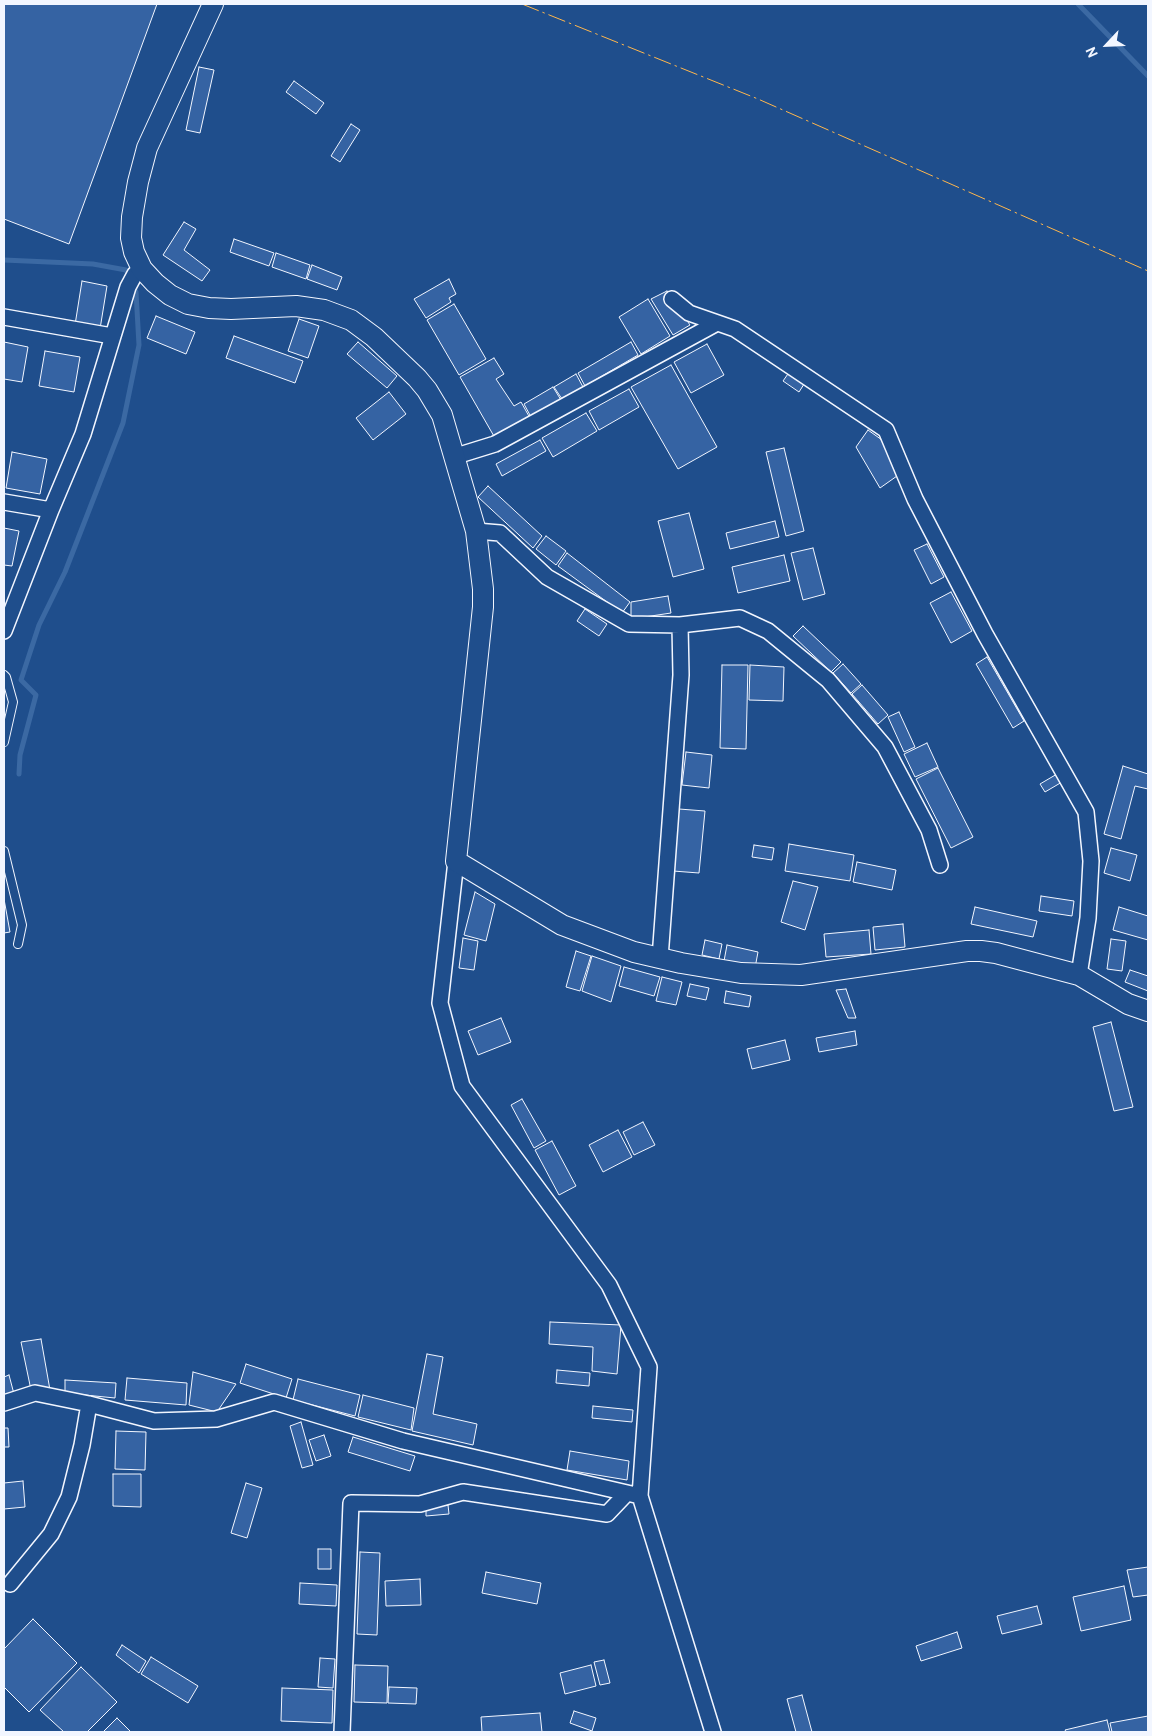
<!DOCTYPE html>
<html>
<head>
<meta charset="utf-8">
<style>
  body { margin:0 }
  #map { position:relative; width:1152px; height:1736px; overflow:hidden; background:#1f4e8c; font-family:Overpass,sans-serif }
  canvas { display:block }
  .frame { position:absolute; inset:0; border:5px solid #f2f6ff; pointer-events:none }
  .north { position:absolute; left:1082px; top:20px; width:50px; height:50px; -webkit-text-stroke:4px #1f4e8c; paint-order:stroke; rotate:245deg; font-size:14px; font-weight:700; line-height:20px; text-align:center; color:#f2f6ff }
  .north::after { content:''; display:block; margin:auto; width:18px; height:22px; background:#f2f6ff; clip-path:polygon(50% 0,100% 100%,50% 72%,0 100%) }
</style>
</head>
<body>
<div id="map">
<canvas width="1152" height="1736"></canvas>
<div class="frame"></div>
<div class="north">N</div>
</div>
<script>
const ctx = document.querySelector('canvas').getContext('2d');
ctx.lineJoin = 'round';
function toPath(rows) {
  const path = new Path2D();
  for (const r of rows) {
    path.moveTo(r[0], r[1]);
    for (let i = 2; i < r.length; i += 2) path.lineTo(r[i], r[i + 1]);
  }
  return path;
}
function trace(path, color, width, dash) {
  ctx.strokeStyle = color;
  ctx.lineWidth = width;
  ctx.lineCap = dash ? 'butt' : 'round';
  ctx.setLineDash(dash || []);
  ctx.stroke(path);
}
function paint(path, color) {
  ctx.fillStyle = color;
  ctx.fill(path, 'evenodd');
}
trace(toPath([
  [1078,4,1148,76],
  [4,260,93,264,126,270,136,292,139,345,123,423,65,572,39,625,21,680,36,695,20,755,19,774]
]), '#3b69a3', 5);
const building = toPath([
  [4,4,157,4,69,244,4,219,4,4],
  [199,67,214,70,200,133,186,130,199,67],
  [294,81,324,103,316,114,286,92,294,81],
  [351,124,360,130,340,162,331,156,351,124],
  [184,222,196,229,184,250,210,270,202,281,163,255,184,222],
  [234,239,274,253,269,266,230,252,234,239],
  [276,253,310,265,306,279,272,267,276,253],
  [312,265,342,277,337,290,307,279,312,265],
  [449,279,456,294,449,298,451,302,426,318,414,299,449,279],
  [82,281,107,286,100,329,75,325,82,281],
  [667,291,690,325,673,335,651,299,667,291],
  [648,299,670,336,641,354,619,317,648,299],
  [454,304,486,359,459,375,427,320,454,304],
  [156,316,195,332,186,354,147,338,156,316],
  [299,319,319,326,308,358,288,351,299,319],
  [234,336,303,361,295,383,226,358,234,336],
  [4,342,28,347,22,382,4,379,4,342],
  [358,342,397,376,387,388,347,354,358,342],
  [631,342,638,355,585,386,578,373,631,342],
  [707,344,724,375,691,393,674,362,707,344],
  [45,351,80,357,74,392,39,386,45,351],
  [494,358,504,374,496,379,514,406,521,402,530,418,495,438,460,377,494,358],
  [671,365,717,447,678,469,631,387,671,365],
  [790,371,806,381,799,392,783,381,790,371],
  [576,374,583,387,562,399,554,387,576,374],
  [553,387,561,400,531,417,524,404,553,387],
  [629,389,639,407,599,430,589,411,629,389],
  [389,392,406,414,373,440,356,418,389,392],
  [586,413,597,431,553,457,542,438,586,413],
  [868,430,882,440,897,476,880,488,856,447,868,430],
  [540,440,546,451,502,476,496,464,540,440],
  [784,448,804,531,786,536,766,452,784,448],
  [12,452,47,459,40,494,6,488,12,452],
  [488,486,542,536,533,548,478,497,488,486],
  [689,513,704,569,673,577,658,521,689,513],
  [775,521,779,537,730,549,726,533,775,521],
  [4,528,19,531,12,566,4,565,4,528],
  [546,536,566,551,556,565,536,549,546,536],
  [927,544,944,577,931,584,914,550,927,544],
  [813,548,825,594,803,600,791,553,813,548],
  [567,553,630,602,622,613,558,566,567,553],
  [784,555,790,581,738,593,732,567,784,555],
  [951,592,972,631,951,643,930,603,951,592],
  [668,596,671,613,631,619,631,602,668,596],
  [585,609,607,624,599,636,577,621,585,609],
  [803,626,841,662,831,672,793,636,803,626],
  [987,657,1024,721,1013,728,976,664,987,657],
  [843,664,861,684,851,693,833,673,843,664],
  [722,665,748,665,746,749,720,748,722,665],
  [750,665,784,667,783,701,749,700,750,665],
  [862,685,888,715,878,724,852,694,862,685],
  [899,712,915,747,904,752,888,717,899,712],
  [927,743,938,767,915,777,904,754,927,743],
  [686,752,712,755,709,788,682,785,686,752],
  [1123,766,1148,774,1148,789,1135,786,1121,839,1104,834,1123,766],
  [938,768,973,837,951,848,916,779,938,768],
  [1057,774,1062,782,1045,792,1040,784,1057,774],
  [679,809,705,811,699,873,673,871,679,809],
  [789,844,854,855,850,881,785,871,789,844],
  [754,845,774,848,772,860,752,857,754,845],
  [1111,848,1137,855,1130,881,1104,873,1111,848],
  [857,862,896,870,892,890,853,882,857,862],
  [793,881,818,887,805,930,781,922,793,881],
  [475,892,495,904,486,941,464,935,475,892],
  [1041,896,1074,901,1072,916,1039,911,1041,896],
  [4,899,10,932,4,933,4,899],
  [975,907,1037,921,1033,937,971,924,975,907],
  [1119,907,1148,916,1148,940,1113,930,1119,907],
  [903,924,905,947,875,950,873,927,903,924],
  [869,930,871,954,826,957,824,934,869,930],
  [463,938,478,941,474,970,459,968,463,938],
  [1111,939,1126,941,1122,971,1107,969,1111,939],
  [705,940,722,944,719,959,702,955,705,940],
  [727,945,758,952,755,968,724,961,727,945],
  [576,951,591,956,580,991,566,987,576,951],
  [592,956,621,966,611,1002,582,991,592,956],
  [624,967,660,977,654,996,619,986,624,967],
  [1130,970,1148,976,1148,991,1125,982,1130,970],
  [662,977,682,982,676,1005,656,1001,662,977],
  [690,984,709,988,706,1000,687,996,690,984],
  [846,989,856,1018,848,1018,836,990,846,989],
  [726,991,751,996,749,1007,724,1003,726,991],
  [501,1018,511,1042,478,1055,468,1031,501,1018],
  [1111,1022,1133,1107,1114,1111,1093,1027,1111,1022],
  [855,1031,857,1045,819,1052,816,1038,855,1031],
  [785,1040,790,1060,752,1069,747,1049,785,1040],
  [522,1099,546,1141,534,1148,511,1105,522,1099],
  [643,1122,655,1145,634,1155,623,1132,643,1122],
  [618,1130,632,1157,603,1172,589,1145,618,1130],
  [552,1141,576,1186,559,1195,535,1150,552,1141],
  [550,1322,621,1325,617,1374,592,1371,593,1347,549,1344,550,1322],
  [41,1339,50,1390,31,1390,21,1342,41,1339],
  [427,1354,443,1357,433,1414,477,1424,473,1445,412,1431,427,1354],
  [246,1364,292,1379,286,1398,240,1383,246,1364],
  [557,1370,590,1373,589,1386,556,1383,557,1370],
  [193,1372,236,1384,217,1412,189,1405,193,1372],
  [9,1375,14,1394,4,1397,4,1377,9,1375],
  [127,1378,187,1383,186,1405,125,1400,127,1378],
  [298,1379,360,1395,355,1416,293,1400,298,1379],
  [65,1380,116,1383,115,1398,65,1393,65,1380],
  [363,1395,414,1408,411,1430,358,1417,363,1395],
  [593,1406,633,1410,632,1422,592,1418,593,1406],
  [301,1422,313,1465,302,1468,290,1426,301,1422],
  [4,1428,8,1428,9,1447,4,1447,4,1428],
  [116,1431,146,1432,145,1470,115,1469,116,1431],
  [324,1435,331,1456,316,1461,309,1440,324,1435],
  [353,1437,415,1456,410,1471,348,1452,353,1437],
  [570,1451,629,1461,627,1480,567,1470,570,1451],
  [113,1474,141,1474,141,1507,113,1506,113,1474],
  [23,1481,25,1507,4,1509,4,1483,23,1481],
  [246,1483,262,1488,247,1538,231,1533,246,1483],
  [448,1505,449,1514,426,1516,426,1507,448,1505],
  [318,1549,331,1549,331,1569,318,1569,318,1549],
  [360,1552,380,1553,377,1635,357,1634,360,1552],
  [1148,1567,1148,1595,1133,1597,1127,1570,1148,1567],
  [486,1572,541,1583,537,1604,482,1593,486,1572],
  [420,1579,421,1605,386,1606,385,1581,420,1579],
  [300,1583,337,1585,336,1606,299,1604,300,1583],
  [1124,1586,1131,1620,1081,1631,1073,1597,1124,1586],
  [1037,1606,1042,1624,1002,1634,997,1616,1037,1606],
  [33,1619,77,1663,29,1712,4,1687,4,1649,33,1619],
  [957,1632,962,1648,921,1661,916,1646,957,1632],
  [122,1645,146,1661,139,1673,116,1655,122,1645],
  [151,1657,198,1686,188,1703,141,1674,151,1657],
  [320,1658,335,1659,333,1688,318,1687,320,1658],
  [604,1660,610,1683,600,1685,594,1662,604,1660],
  [355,1665,388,1666,387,1703,354,1702,355,1665],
  [591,1665,596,1686,565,1694,560,1673,591,1665],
  [81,1667,117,1702,87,1732,64,1732,40,1710,81,1667],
  [389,1687,417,1688,416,1704,388,1703,389,1687],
  [282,1688,333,1690,332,1723,281,1721,282,1688],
  [802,1695,812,1732,796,1732,787,1699,802,1695],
  [574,1711,596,1718,592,1731,570,1723,574,1711],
  [540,1713,542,1732,482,1732,481,1717,540,1713],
  [1148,1716,1148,1732,1112,1732,1110,1723,1148,1716],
  [117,1718,131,1732,103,1732,117,1718],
  [1107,1720,1110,1732,1066,1732,1065,1730,1107,1720]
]);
paint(building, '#3563a3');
trace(building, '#f2f6ff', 1);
const lane = toPath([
  [4,675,6,677,13,702,4,742],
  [4,851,22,925,18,944]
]);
const street = toPath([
  [672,299,689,313,735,329,886,430,915,499,985,634,1086,812,1091,861,1088,918,1079,975],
  [4,317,112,336],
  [453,457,495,444,717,323],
  [4,502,51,510],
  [476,531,500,533,547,577,629,624,680,625,740,618,768,631,828,680,885,747,929,830,940,865],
  [4,631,51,510,83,434,128,287,135,274,142,269],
  [456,861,440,1003,462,1086,609,1285,649,1367,640,1496,713,1732],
  [660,958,681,675,680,625],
  [4,1403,35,1393,89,1404,154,1421,216,1419,274,1402,403,1441,640,1496],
  [10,1584,51,1534,69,1497,82,1445,89,1404],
  [342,1732,351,1503,420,1504,463,1492,607,1514,627,1493]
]);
const secondary = toPath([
  [213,4,147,148,138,182,132,217,131,238,134,252,142,269,155,283,170,295,188,304,209,308,231,309,296,306,324,310,351,320,374,337,417,378,427,390,442,415,476,531,483,589,483,607,456,861,562,925,634,952,681,963,741,973,801,975,967,951,981,951,996,953,1079,975,1128,1004,1148,1011]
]);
trace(lane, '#f2f6ff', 10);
trace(street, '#f2f6ff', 18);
trace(secondary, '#f2f6ff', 22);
trace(lane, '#1f4e8c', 8);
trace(street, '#1f4e8c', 15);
trace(secondary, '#1f4e8c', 20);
trace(toPath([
  [522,4,758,99,1148,271]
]), '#ffb74d', 1, [18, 4, 2.5, 4]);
</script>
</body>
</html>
